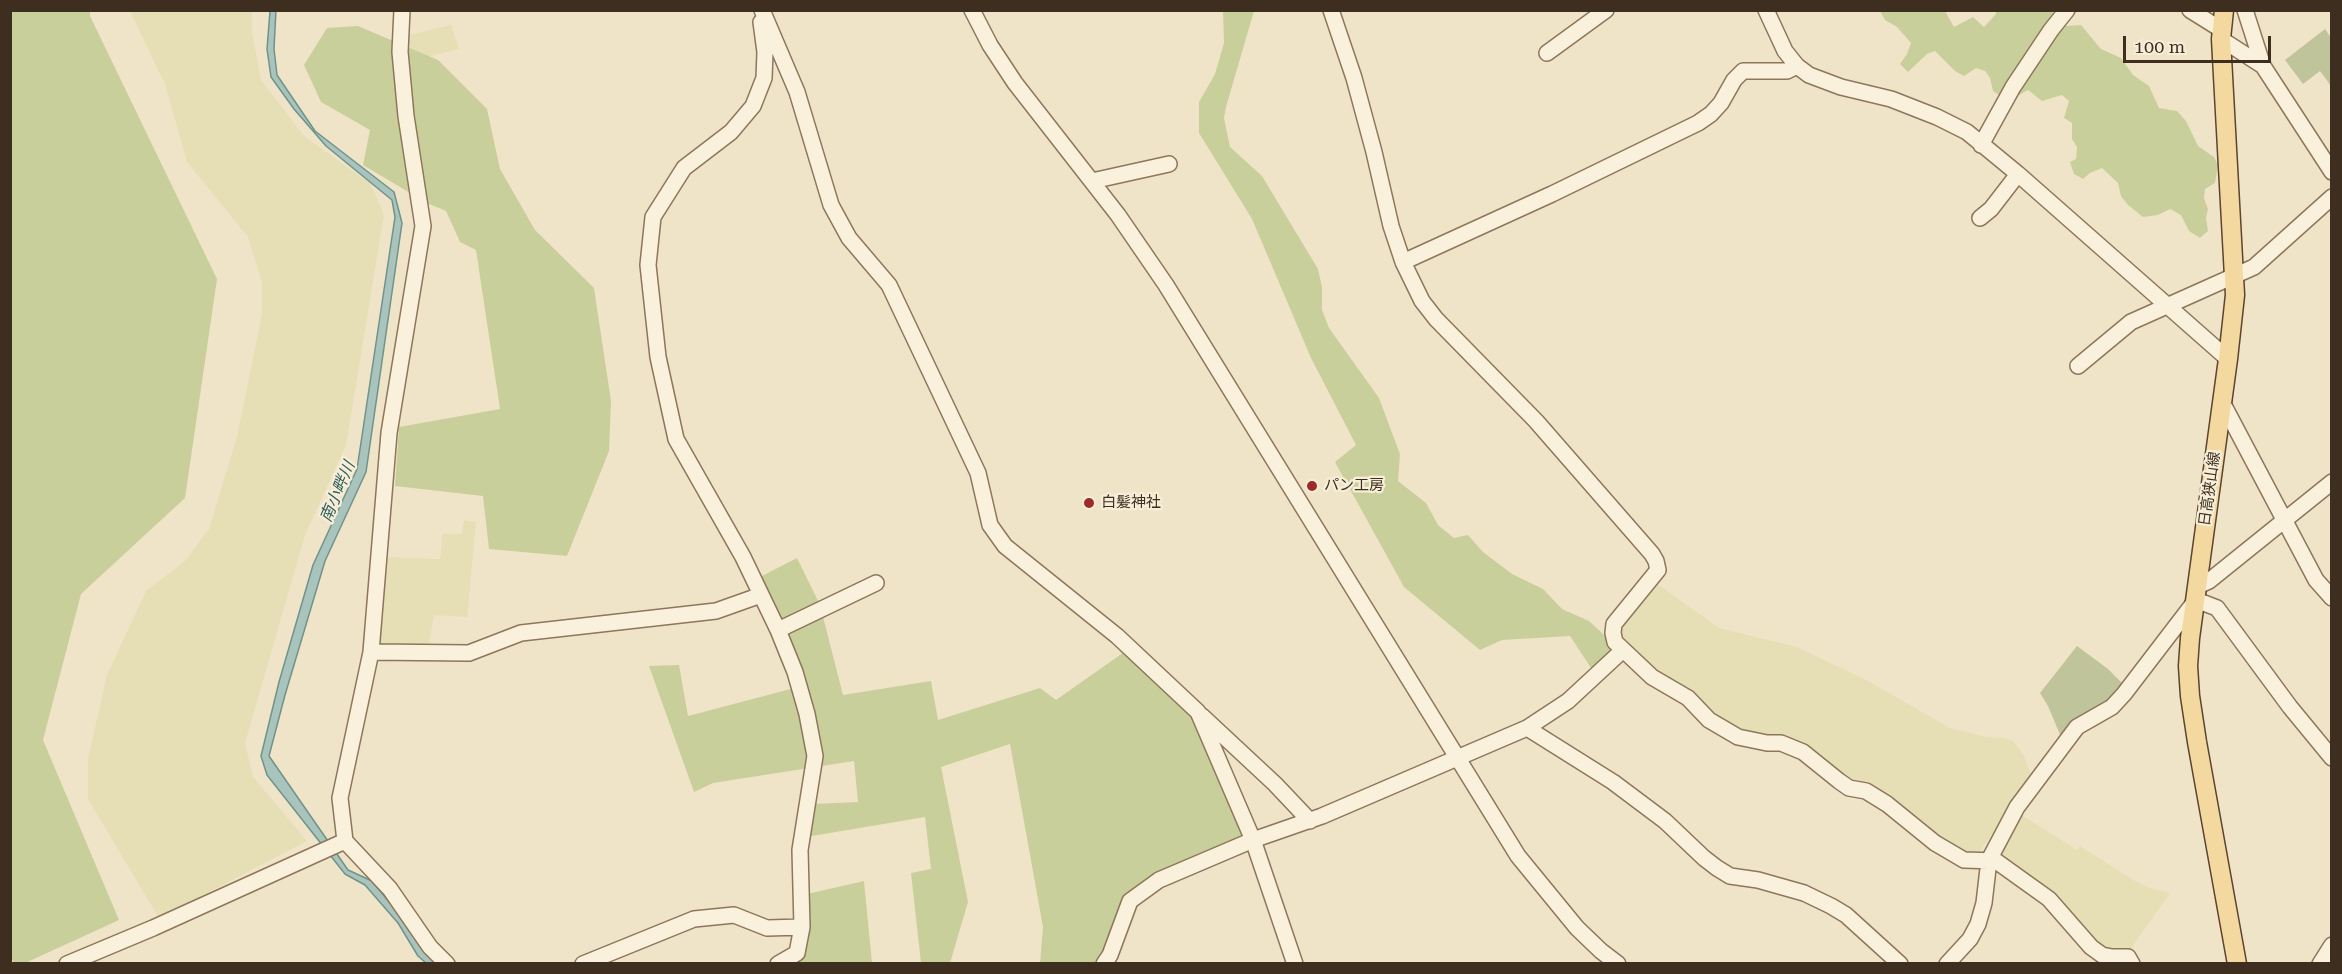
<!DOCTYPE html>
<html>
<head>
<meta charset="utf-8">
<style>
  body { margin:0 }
  #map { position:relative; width:2342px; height:974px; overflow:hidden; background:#f0e4c8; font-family:"Roboto Serif",serif }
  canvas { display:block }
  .frame { position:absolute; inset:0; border:12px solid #3d2e20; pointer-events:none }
  .scale { position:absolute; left:2123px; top:36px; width:148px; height:27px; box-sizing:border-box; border:3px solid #3d2e20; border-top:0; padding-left:8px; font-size:18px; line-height:21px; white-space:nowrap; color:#3d2e20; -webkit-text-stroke:4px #f7eed8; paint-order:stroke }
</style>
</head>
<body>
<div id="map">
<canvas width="2342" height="974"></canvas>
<div class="frame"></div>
<div class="scale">100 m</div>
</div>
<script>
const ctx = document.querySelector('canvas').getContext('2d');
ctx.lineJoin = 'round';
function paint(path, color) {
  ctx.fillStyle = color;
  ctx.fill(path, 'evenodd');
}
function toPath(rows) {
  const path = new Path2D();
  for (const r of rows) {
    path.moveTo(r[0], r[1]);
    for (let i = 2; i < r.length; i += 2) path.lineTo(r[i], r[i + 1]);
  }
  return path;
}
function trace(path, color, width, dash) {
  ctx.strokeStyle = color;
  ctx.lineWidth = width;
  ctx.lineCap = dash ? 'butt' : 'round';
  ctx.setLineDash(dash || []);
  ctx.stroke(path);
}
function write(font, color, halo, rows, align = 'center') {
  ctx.font = font + ' "Roboto Serif","Noto Sans JP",serif';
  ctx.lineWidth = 4.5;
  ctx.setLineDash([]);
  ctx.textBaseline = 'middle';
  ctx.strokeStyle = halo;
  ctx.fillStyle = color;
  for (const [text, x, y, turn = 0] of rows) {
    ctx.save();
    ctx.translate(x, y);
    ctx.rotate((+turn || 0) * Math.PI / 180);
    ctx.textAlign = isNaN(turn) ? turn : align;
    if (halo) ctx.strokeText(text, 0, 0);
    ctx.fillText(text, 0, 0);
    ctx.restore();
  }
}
paint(toPath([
  [130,11,252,11,252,32,261,80,304,136,371,184,384,215,346,445,305,535,245,743,253,777,307,841,159,918,88,799,88,759,107,675,146,591,185,561,209,529,237,437,262,314,262,282,248,237,187,162,165,84],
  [451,25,459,49,411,61,409,35],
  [464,520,476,522,467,617,434,615,428,649,377,647,382,557,440,559,443,534,462,534],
  [1656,583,1719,628,1797,647,1868,681,1950,728,1986,737,2005,738,2014,742,2024,756,2032,778,1998,828,1983,846,1979,855,1953,847,1854,783,1797,741,1752,736,1728,724,1709,712,1650,664,1627,641,1622,635,1621,626],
  [2020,814,2077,850,2080,846,2133,880,2150,888,2170,893,2130,950,2115,951,2093,940,1999,856]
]), '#e6deb5');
paint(toPath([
  [10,11,90,11,90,16,217,279,185,498,81,594,43,740,119,920,23,964,14,963,10,956],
  [1223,11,1254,11,1226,107,1224,118,1230,147,1262,176,1318,269,1322,287,1322,310,1329,328,1379,398,1400,454,1398,481,1426,503,1438,525,1454,538,1468,535,1483,552,1512,574,1543,589,1562,609,1589,621,1603,634,1616,650,1593,671,1570,636,1502,640,1480,650,1404,587,1335,462,1356,445,1311,358,1252,219,1199,133,1199,102,1215,74,1224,43],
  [1880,11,1945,11,1954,27,1973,17,1984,27,1996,14,1996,11,2051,11,2066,26,2081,25,2101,49,2121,58,2133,75,2149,86,2159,108,2177,111,2186,121,2198,146,2214,157,2218,165,2215,183,2205,189,2204,198,2208,209,2206,218,2208,231,2200,238,2189,231,2181,215,2170,209,2158,215,2143,217,2127,204,2121,196,2118,183,2102,168,2090,173,2083,179,2074,174,2070,162,2076,159,2077,147,2072,139,2072,123,2064,118,2069,101,2062,95,2042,101,2028,90,2019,95,2001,96,1993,91,1990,78,1985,71,1976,68,1964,76,1955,71,1935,51,1927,54,1908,72,1900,64,1907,54,1911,43,1897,27,1885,20],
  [358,26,438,60,487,109,500,169,535,230,594,288,611,401,609,451,567,556,489,549,483,496,395,486,399,427,500,409,476,250,460,242,446,211,427,203,363,165,370,130,321,102,304,65,327,28],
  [797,558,820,605,843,695,931,681,938,720,1040,688,1056,700,1127,650,1195,714,1249,839,1148,889,1102,963,1040,963,1043,927,1010,744,941,767,968,902,950,963,921,963,911,873,931,869,925,817,806,837,812,804,858,802,854,761,713,783,694,792,649,666,679,665,688,716,802,686,758,578],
  [864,881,872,963,787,964,807,894]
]), '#c9cf9b');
paint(toPath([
  [2325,29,2331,38,2331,86,2320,71,2303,84,2285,60],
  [2077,646,2108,669,2125,686,2115,698,2061,737,2048,706,2040,693]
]), '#bfc49a');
const water = toPath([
  [276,10,274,49,277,75,315,131,394,192,402,223,366,472,325,561,285,695,269,756,348,870,372,881,439,963,426,963,418,956,398,923,365,885,345,874,267,775,261,756,279,682,313,565,357,469,395,217,392,200,326,146,294,109,271,77,267,49,270,11,276,10]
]);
paint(water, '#a9c4bc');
trace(water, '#6f938a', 1.5);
const minor = toPath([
  [402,10,400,52,406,116,423,226,389,433,371,652,340,798,345,841,390,889,430,947,447,964],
  [762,10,797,92,831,205,849,238,889,285,978,473,990,525,1005,546,1117,636,1198,712,1253,840,1295,964],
  [972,10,990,45,1015,83,1118,215,1166,285,1518,856,1577,928,1601,951,1618,964],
  [1331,10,1354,78,1374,152,1391,226,1403,262,1422,301,1436,319,1536,421,1652,554,1656,561,1658,570,1614,624,1613,633,1615,642,1652,677,1688,698,1709,720,1738,737,1767,743,1781,743,1803,752,1839,781,1849,788,1866,791,1887,804,1935,843,1964,860,1996,861,2049,899,2091,947,2102,955,2112,957,2128,957,2132,964],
  [1766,10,1785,51,1797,66,1809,75,1841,87,1891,99,1937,117,1967,132,2018,174,2228,359],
  [2190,10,2222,30],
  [2245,10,2263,66,2332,172],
  [761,22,765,52,764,78,753,106,731,132,684,168,653,217,648,265,658,357,676,439,743,557,778,630,795,672,807,714,815,756,800,850,802,927,797,953,778,964],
  [2221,39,2263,66],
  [1547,53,1606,10],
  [1981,145,2013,87,2051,30,2067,10],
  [1092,181,1169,164],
  [1980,218,1991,209,2018,174],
  [1403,262,1552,194,1698,123,1711,114,1721,103,1734,80,1743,71,1787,71,1797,66],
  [2078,366,2131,322,2254,267,2332,197],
  [2222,402,2316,580,2332,598],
  [2198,586,2209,581,2332,482],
  [778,630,876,583],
  [371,652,469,653,521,633,716,611,761,595],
  [1202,716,1275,784,1310,821],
  [1527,728,1613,782,1665,821,1704,858,1717,868,1730,876,1758,880,1804,893,1831,906,1846,915,1900,964],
  [67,964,153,928,345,841],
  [583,964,694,919,734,915,767,928,802,927],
  [1104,964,1110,955,1130,901,1159,880,1253,840,1322,816,1527,728,1568,701,1623,650],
  [1947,964,1970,939,1978,924,1984,903,1989,860,2017,807,2077,727,2112,707,2124,694,2196,600,2217,608,2290,707,2332,758],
  [2320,964,2332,945]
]);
const major = toPath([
  [2224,10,2221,39,2235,295,2228,359,2190,638,2188,666,2190,696,2197,742,2237,964]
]);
trace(minor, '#8d765c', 18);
trace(major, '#5b4430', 21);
trace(minor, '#faf1dc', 15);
trace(major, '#f3d9a0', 18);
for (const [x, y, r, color] of [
  [1312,486,6,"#9e2a2b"],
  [1089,503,6,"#9e2a2b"]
]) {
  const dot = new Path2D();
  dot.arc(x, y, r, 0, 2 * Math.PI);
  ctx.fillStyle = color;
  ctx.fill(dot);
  trace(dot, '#f7eed8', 2);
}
write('15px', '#3d2e20', '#f7eed8', [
  ["パン工房",1324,486],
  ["白髪神社",1101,503]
], 'left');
write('15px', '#3d2e20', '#f7eed8', [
  ["日高狭山線",2210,489,-82]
]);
write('italic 16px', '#2f5d5a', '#f7eed8', [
  ["南小畔川",338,492,-67]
]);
</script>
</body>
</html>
